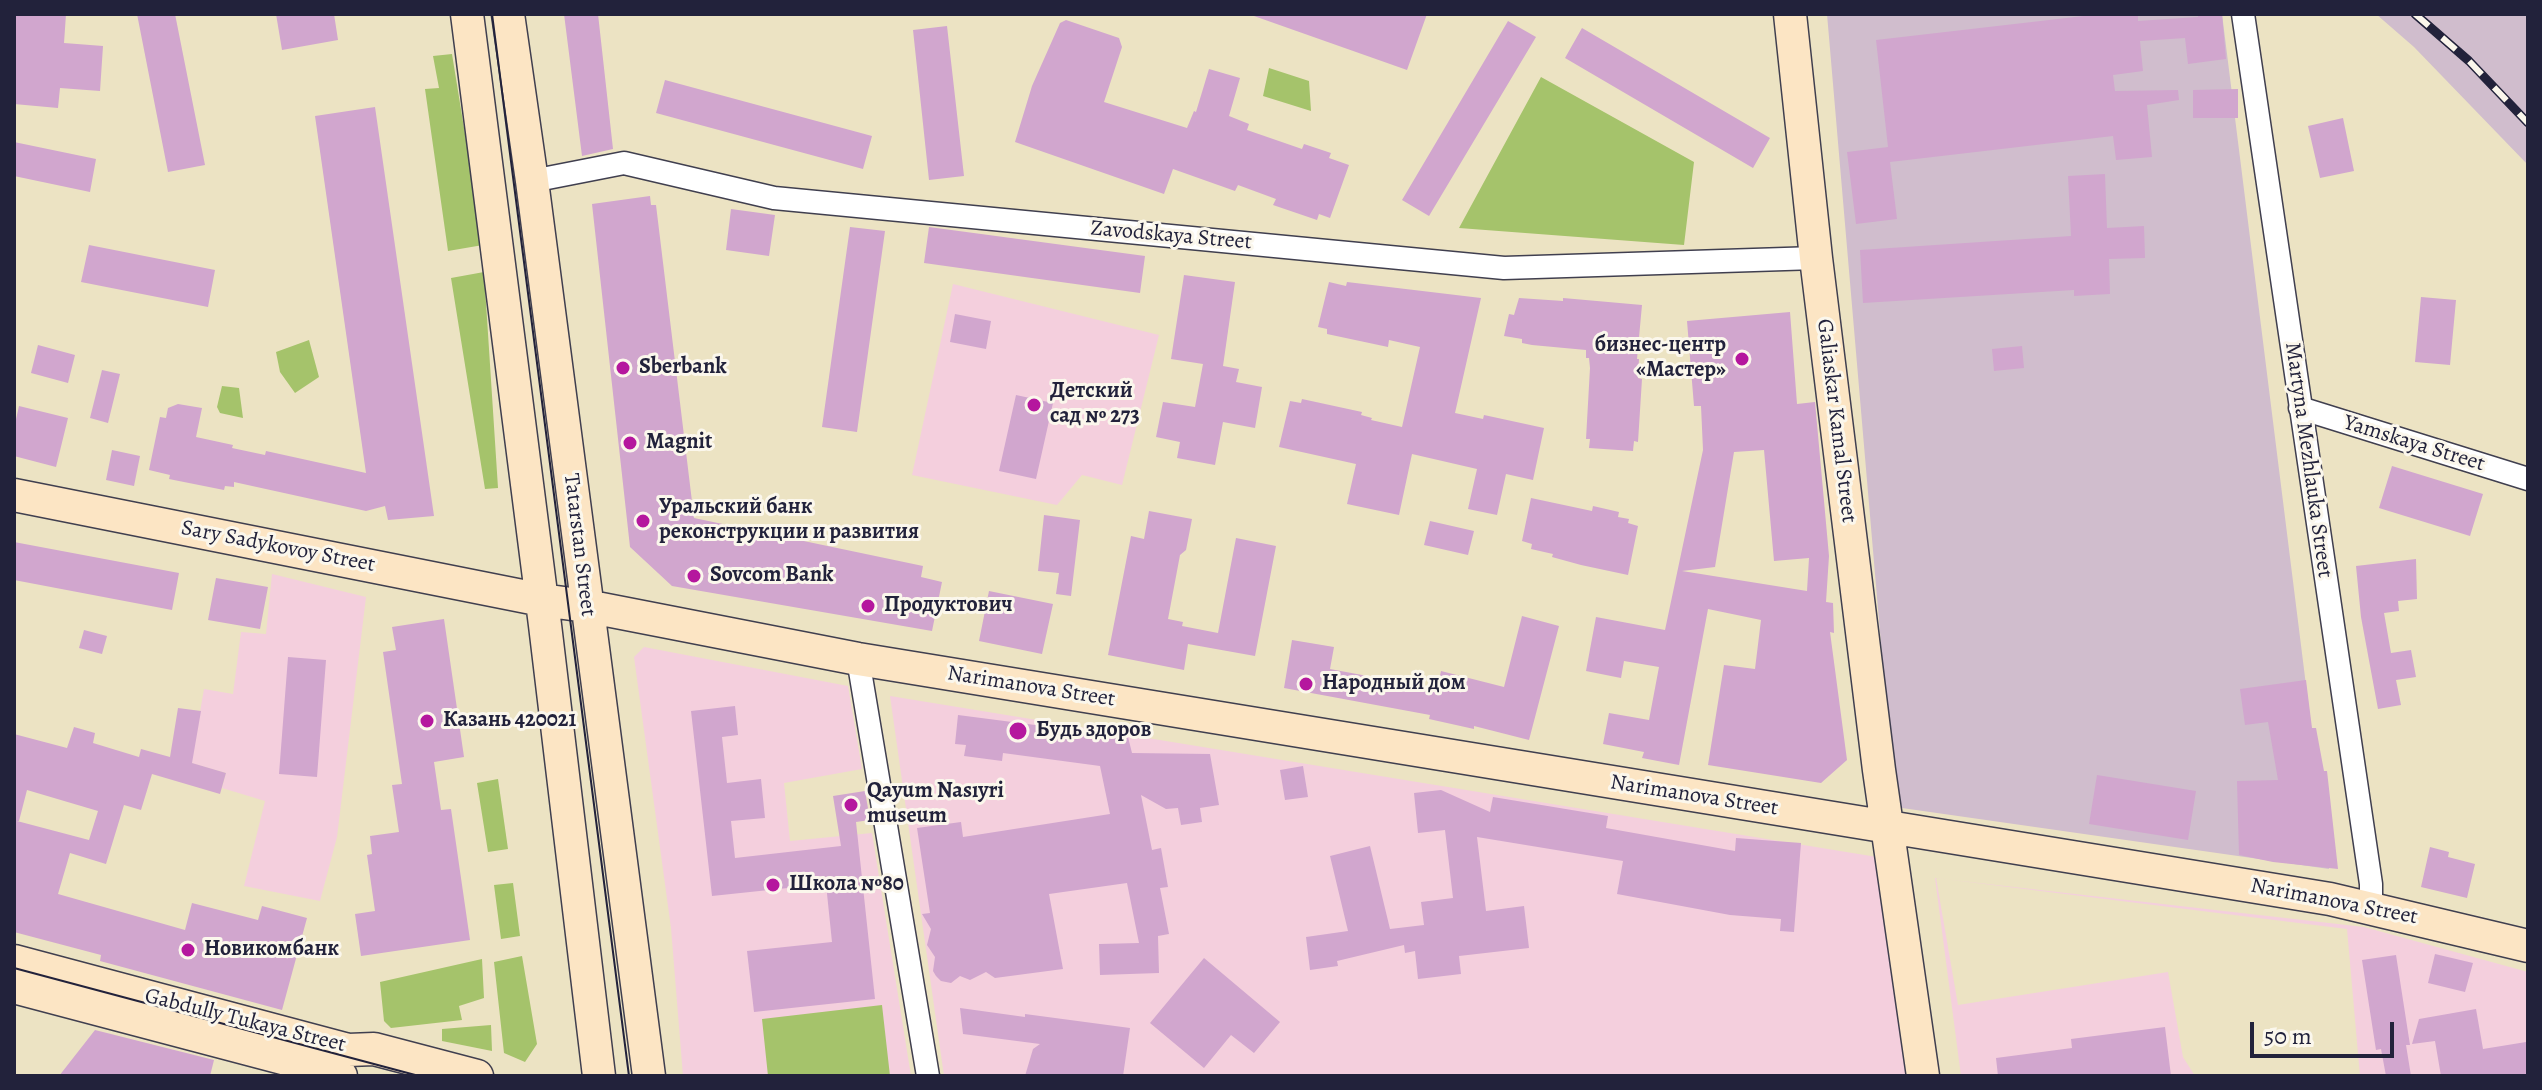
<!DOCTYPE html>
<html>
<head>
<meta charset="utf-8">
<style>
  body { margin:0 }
  #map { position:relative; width:2542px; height:1090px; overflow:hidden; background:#ece3c3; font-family:Alegreya,serif }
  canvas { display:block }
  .frame { position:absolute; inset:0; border:16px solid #22223b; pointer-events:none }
  .scale { position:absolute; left:2250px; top:1022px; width:144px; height:36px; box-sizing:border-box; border:4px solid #22223b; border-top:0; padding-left:10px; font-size:24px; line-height:28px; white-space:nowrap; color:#22223b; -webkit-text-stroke:6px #fbf7ec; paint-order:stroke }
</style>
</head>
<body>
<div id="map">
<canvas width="2542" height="1090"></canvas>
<div class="frame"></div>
<div class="scale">50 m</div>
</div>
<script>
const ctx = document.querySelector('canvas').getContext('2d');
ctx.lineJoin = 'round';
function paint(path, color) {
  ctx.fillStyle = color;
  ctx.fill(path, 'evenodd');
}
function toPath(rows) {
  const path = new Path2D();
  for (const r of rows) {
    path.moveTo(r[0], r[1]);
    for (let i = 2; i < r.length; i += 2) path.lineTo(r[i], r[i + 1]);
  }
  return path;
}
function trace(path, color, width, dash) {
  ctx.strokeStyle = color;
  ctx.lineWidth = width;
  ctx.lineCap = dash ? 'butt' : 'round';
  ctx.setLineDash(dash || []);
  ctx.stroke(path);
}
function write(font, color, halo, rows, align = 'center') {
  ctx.font = font + ' Alegreya,serif';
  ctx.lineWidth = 6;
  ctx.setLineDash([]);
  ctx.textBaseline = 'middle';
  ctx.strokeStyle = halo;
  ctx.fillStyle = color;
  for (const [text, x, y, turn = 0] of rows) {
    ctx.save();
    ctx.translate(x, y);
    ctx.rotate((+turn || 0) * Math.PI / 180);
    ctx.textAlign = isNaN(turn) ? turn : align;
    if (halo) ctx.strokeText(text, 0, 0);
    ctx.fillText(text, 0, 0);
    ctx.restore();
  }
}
paint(toPath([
  [953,284,1159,335,1122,485,1082,475,1057,505,912,475],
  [272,574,366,597,337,837,320,901,244,886,265,801,222,788,226,773,191,763,204,689,233,694,241,632,266,634],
  [644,647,848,686,862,769,784,783,790,841,872,833,911,1076,683,1076,671,928,634,657],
  [890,696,1877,857,1908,1076,944,1076],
  [1935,878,2364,927,2528,972,2528,1076,2360,1076,2347,929,1936,878,1958,1005,2168,972,2183,1057,2195,1076,1961,1076]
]), '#f4cfdd');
paint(toPath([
  [1827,14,2222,14,2329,869,1895,807],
  [2376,14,2528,14,2528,165,2414,47]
]), '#d0bdcd');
paint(toPath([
  [452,54,483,245,448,251,425,89,439,88,433,56],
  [1269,68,1309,81,1311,111,1263,96],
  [1541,77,1694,162,1684,245,1459,228],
  [484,272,498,488,485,489,451,278],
  [309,340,319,377,295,393,280,372,276,352],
  [222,386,239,388,243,418,220,413,217,407],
  [498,779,508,849,488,852,477,783],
  [513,883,520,936,501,939,494,885],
  [522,956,537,1044,525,1062,504,1053,494,962],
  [482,959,484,998,459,1006,462,1020,391,1028,384,1021,380,982],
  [882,1005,890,1076,768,1076,762,1019],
  [491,1025,492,1051,442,1041,442,1029]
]), '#a5c36b');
paint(toPath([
  [14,14,66,14,64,43,103,46,100,91,60,88,58,108,14,104],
  [137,14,175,14,205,165,168,172],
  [276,14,334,14,338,40,282,50],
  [564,14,598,14,613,149,582,156],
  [1254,14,1427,14,1407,70,1254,16],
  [2101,14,2138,14,2138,21,2198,17,2198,14,2222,14,2226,59,2188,64,2185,38,2140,41,2143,71,2113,75,2115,91,2178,90,2179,100,2147,105,2152,157,2116,160,2113,136,1890,162,1897,219,1856,224,1847,152,1888,147,1876,40],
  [1066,20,1119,38,1122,47,1104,102,1187,128,1194,111,1196,112,1209,69,1240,78,1229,116,1249,124,1247,130,1302,149,1304,144,1331,153,1329,158,1349,165,1330,218,1319,214,1317,220,1273,205,1276,199,1238,185,1235,191,1173,169,1164,194,1015,142,1032,86,1060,23],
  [1508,21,1536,37,1429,216,1402,200],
  [947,26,964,176,929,180,913,30],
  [1582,28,1770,138,1753,168,1565,58],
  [665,80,872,136,863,169,656,113],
  [2238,89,2238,118,2193,118,2193,90],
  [375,107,434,516,388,520,385,506,366,511,234,482,234,487,225,486,224,490,169,479,170,475,149,470,160,417,166,418,168,408,178,404,202,408,196,437,233,445,232,448,265,455,266,451,366,473,315,116],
  [2343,118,2354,171,2320,178,2308,126],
  [14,142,96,159,90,192,14,176],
  [2105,174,2107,228,2144,226,2145,258,2109,259,2110,294,2074,296,2074,290,1863,303,1860,250,2071,236,2068,176],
  [650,196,651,205,656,205,694,518,923,566,921,577,942,582,932,631,672,586,630,547,592,204],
  [731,209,775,215,769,256,726,250],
  [850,227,885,231,857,432,822,427],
  [929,227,1145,256,1140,293,924,263],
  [89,245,215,270,208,307,81,282],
  [1184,275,1235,282,1223,366,1239,369,1236,382,1262,387,1255,428,1223,422,1215,465,1177,458,1180,442,1156,437,1163,402,1195,407,1203,364,1171,359],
  [1329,282,1346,286,1347,282,1481,298,1455,413,1483,419,1484,415,1544,428,1533,480,1506,474,1497,515,1468,509,1477,469,1412,454,1399,515,1347,504,1356,464,1279,447,1290,401,1301,403,1302,399,1362,412,1361,415,1372,418,1371,420,1402,427,1420,347,1389,340,1388,347,1327,334,1327,329,1318,327],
  [2421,297,2456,300,2450,365,2415,362],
  [1519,298,1563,301,1563,298,1642,305,1637,359,1639,359,1638,378,1642,379,1638,442,1634,441,1633,451,1589,448,1590,439,1586,439,1590,368,1589,358,1586,358,1586,350,1532,345,1522,343,1522,339,1504,336,1509,314,1514,315],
  [1790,312,1797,404,1815,402,1829,556,1826,602,1833,603,1834,633,1830,632,1847,760,1821,783,1708,765,1724,665,1755,669,1761,620,1708,609,1679,765,1642,758,1644,752,1603,744,1609,713,1649,720,1659,667,1624,661,1621,678,1586,671,1596,617,1665,630,1703,450,1701,406,1694,406,1687,321],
  [1764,450,1774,561,1809,558,1807,591,1682,571,1715,567,1734,452],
  [955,314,991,321,986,349,950,342],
  [38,345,75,355,68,383,31,373],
  [2022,346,2024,368,1994,371,1992,349],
  [102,370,120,374,108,423,90,418],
  [1016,395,1053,403,1036,479,999,471],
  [19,406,68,418,56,467,14,456,14,428],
  [112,450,140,456,134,486,106,480],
  [2392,466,2483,494,2470,536,2379,508],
  [1531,498,1592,511,1593,506,1619,512,1618,517,1629,519,1628,523,1638,526,1628,575,1581,565,1552,557,1553,554,1531,549,1532,544,1522,541],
  [1149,511,1192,519,1186,550,1180,555,1168,619,1183,622,1182,626,1218,633,1236,538,1276,546,1255,656,1188,644,1184,670,1108,655,1131,536,1144,539],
  [1044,515,1080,520,1071,596,1056,594,1059,573,1038,571],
  [1430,521,1474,531,1468,555,1424,545],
  [14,542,179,573,172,610,14,580],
  [2416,559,2417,599,2398,601,2399,611,2384,613,2391,653,2411,650,2416,677,2396,680,2401,705,2378,709,2361,617,2356,566],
  [216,578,268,587,260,629,208,620],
  [989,591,1053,604,1042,654,979,641],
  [1522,616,1559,626,1529,740,1474,726,1474,729,1429,719,1430,715,1284,688,1292,640,1334,647,1330,669,1437,689,1441,671,1504,687],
  [444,619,464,757,434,762,441,810,451,809,470,940,361,956,355,914,375,911,367,855,372,854,370,836,399,832,392,785,402,784,383,652,396,650,392,627],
  [84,630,107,636,102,654,79,648],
  [288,657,326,660,317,777,279,774],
  [2306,680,2312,728,2316,728,2324,771,2327,771,2338,869,2273,862,2239,855,2237,781,2278,780,2268,722,2245,725,2240,689],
  [735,706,738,735,722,737,727,783,761,779,765,818,731,821,735,858,841,846,833,796,865,791,870,820,856,822,875,999,754,1012,747,951,832,942,826,884,712,896,691,711],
  [178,708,201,711,192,763,226,773,220,794,152,774,141,810,124,805,106,864,70,853,58,894,185,930,192,903,258,920,262,906,307,918,282,1010,100,961,101,955,14,932,14,734,67,748,74,727,95,733,93,743,139,757,141,749,170,757],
  [27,790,98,811,89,840,17,821,19,821],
  [958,715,1128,737,1132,753,1210,754,1219,805,1200,808,1202,822,1181,825,1178,808,1166,809,1141,795,1152,850,1161,848,1168,887,1160,888,1169,934,1158,936,1159,973,1100,975,1099,944,1139,943,1127,883,1049,894,1063,969,995,978,986,972,970,980,960,976,951,983,941,981,936,976,933,971,935,957,927,945,931,929,922,914,930,913,917,828,961,822,963,837,1110,814,1100,766,1003,753,1002,761,964,756,966,745,955,744],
  [1303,766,1308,797,1285,800,1280,770],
  [2097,775,2196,791,2188,840,2089,824],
  [1441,790,1490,812,1493,797,1608,816,1606,828,1735,851,1736,838,1801,843,1794,932,1780,931,1781,919,1730,915,1617,894,1623,861,1477,837,1486,911,1524,906,1529,948,1459,956,1461,974,1418,979,1415,951,1405,953,1404,945,1337,961,1338,966,1310,970,1306,937,1348,931,1330,856,1370,846,1390,929,1424,925,1421,902,1453,898,1445,830,1418,833,1414,793],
  [2430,847,2449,852,2448,857,2475,864,2467,898,2421,887],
  [2435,954,2473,963,2465,992,2428,983],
  [2396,955,2410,1045,2406,1045,2411,1076,2386,1076,2381,1049,2376,1050,2362,960],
  [1204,958,1280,1022,1254,1053,1231,1035,1204,1068,1150,1023],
  [960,1008,1025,1017,1025,1014,1130,1028,1123,1076,1025,1076,1033,1049,1040,1044,963,1034],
  [2476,1009,2483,1049,2526,1042,2528,1076,2441,1076,2435,1041,2412,1044,2419,1019],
  [2165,1027,2171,1076,1998,1076,1996,1058,2072,1048,2071,1039],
  [95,1030,214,1060,210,1076,59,1076]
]), '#d1a6ce');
const street = toPath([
  [2243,14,2371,884,2371,906],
  [532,181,624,163,774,198,1504,268,1816,258],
  [2300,408,2528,479],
  [858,659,928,1076]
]);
const secondary = toPath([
  [467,14,545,625,599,1076],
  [508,14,532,181,649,1076],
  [1790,14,1816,258,1879,770,1923,1076],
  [14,495,542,600,586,606,858,659,2330,899,2528,946],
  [14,961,348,1050,374,1049,477,1076],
  [14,987,309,1065,341,1076]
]);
trace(street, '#403f4f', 25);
trace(secondary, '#403f4f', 35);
trace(street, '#fff', 22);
trace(secondary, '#fce5c4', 32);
trace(toPath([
  [492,14,629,1076],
  [14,968,419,1076]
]), '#22223b', 2);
const rail = toPath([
  [2415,14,2469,61,2528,123]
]);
trace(rail, '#22223b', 9);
trace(rail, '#fbf7ec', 6, [18]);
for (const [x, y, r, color] of [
  [1742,359,8,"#b5179e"],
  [623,368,8,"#b5179e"],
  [1034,405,8,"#b5179e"],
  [630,443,8,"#b5179e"],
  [643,521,8,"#b5179e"],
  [694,576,8,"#b5179e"],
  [868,606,8,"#b5179e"],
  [1306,684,8,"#b5179e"],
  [427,721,8,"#b5179e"],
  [1018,731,10,"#b5179e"],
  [851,805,8,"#b5179e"],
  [773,885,8,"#b5179e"],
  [188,950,8,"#b5179e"]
]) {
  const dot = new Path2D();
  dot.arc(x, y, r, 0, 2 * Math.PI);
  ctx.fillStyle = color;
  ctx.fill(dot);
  trace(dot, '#fbf7ec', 3);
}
write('22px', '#22223b', '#fbf7ec', [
  ["Zavodskaya Street",1171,236,5],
  ["Galiaskar Kamal Street",1836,421,83],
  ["Yamskaya Street",2414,444,17],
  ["Martyna Mezhlauka Street",2308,460,82],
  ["Tatarstan Street",579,545,83],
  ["Sary Sadykovoy Street",278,547,11],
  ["Narimanova Street",1031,687,9],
  ["Narimanova Street",1694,796,9],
  ["Narimanova Street",2334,902,11],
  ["Gabdully Tukaya Street",245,1021,14]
]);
write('bold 22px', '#22223b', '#fbf7ec', [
  ["бизнес-центр",1726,346,"right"],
  ["«Мастер»",1726,371,"right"],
  ["Sberbank",639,368],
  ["Детский",1050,392],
  ["сад № 273",1050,417],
  ["Magnit",646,443],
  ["Уральский банк",659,508],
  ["реконструкции и развития",659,533],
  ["Sovcom Bank",710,576],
  ["Продуктович",884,606],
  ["Народный дом",1322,684],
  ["Казань 420021",443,721],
  ["Будь здоров",1036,731],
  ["Qayum Nasıyri",867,792],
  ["museum",867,817],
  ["Школа №80",789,885],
  ["Новикомбанк",204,950]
], 'left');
</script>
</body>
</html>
